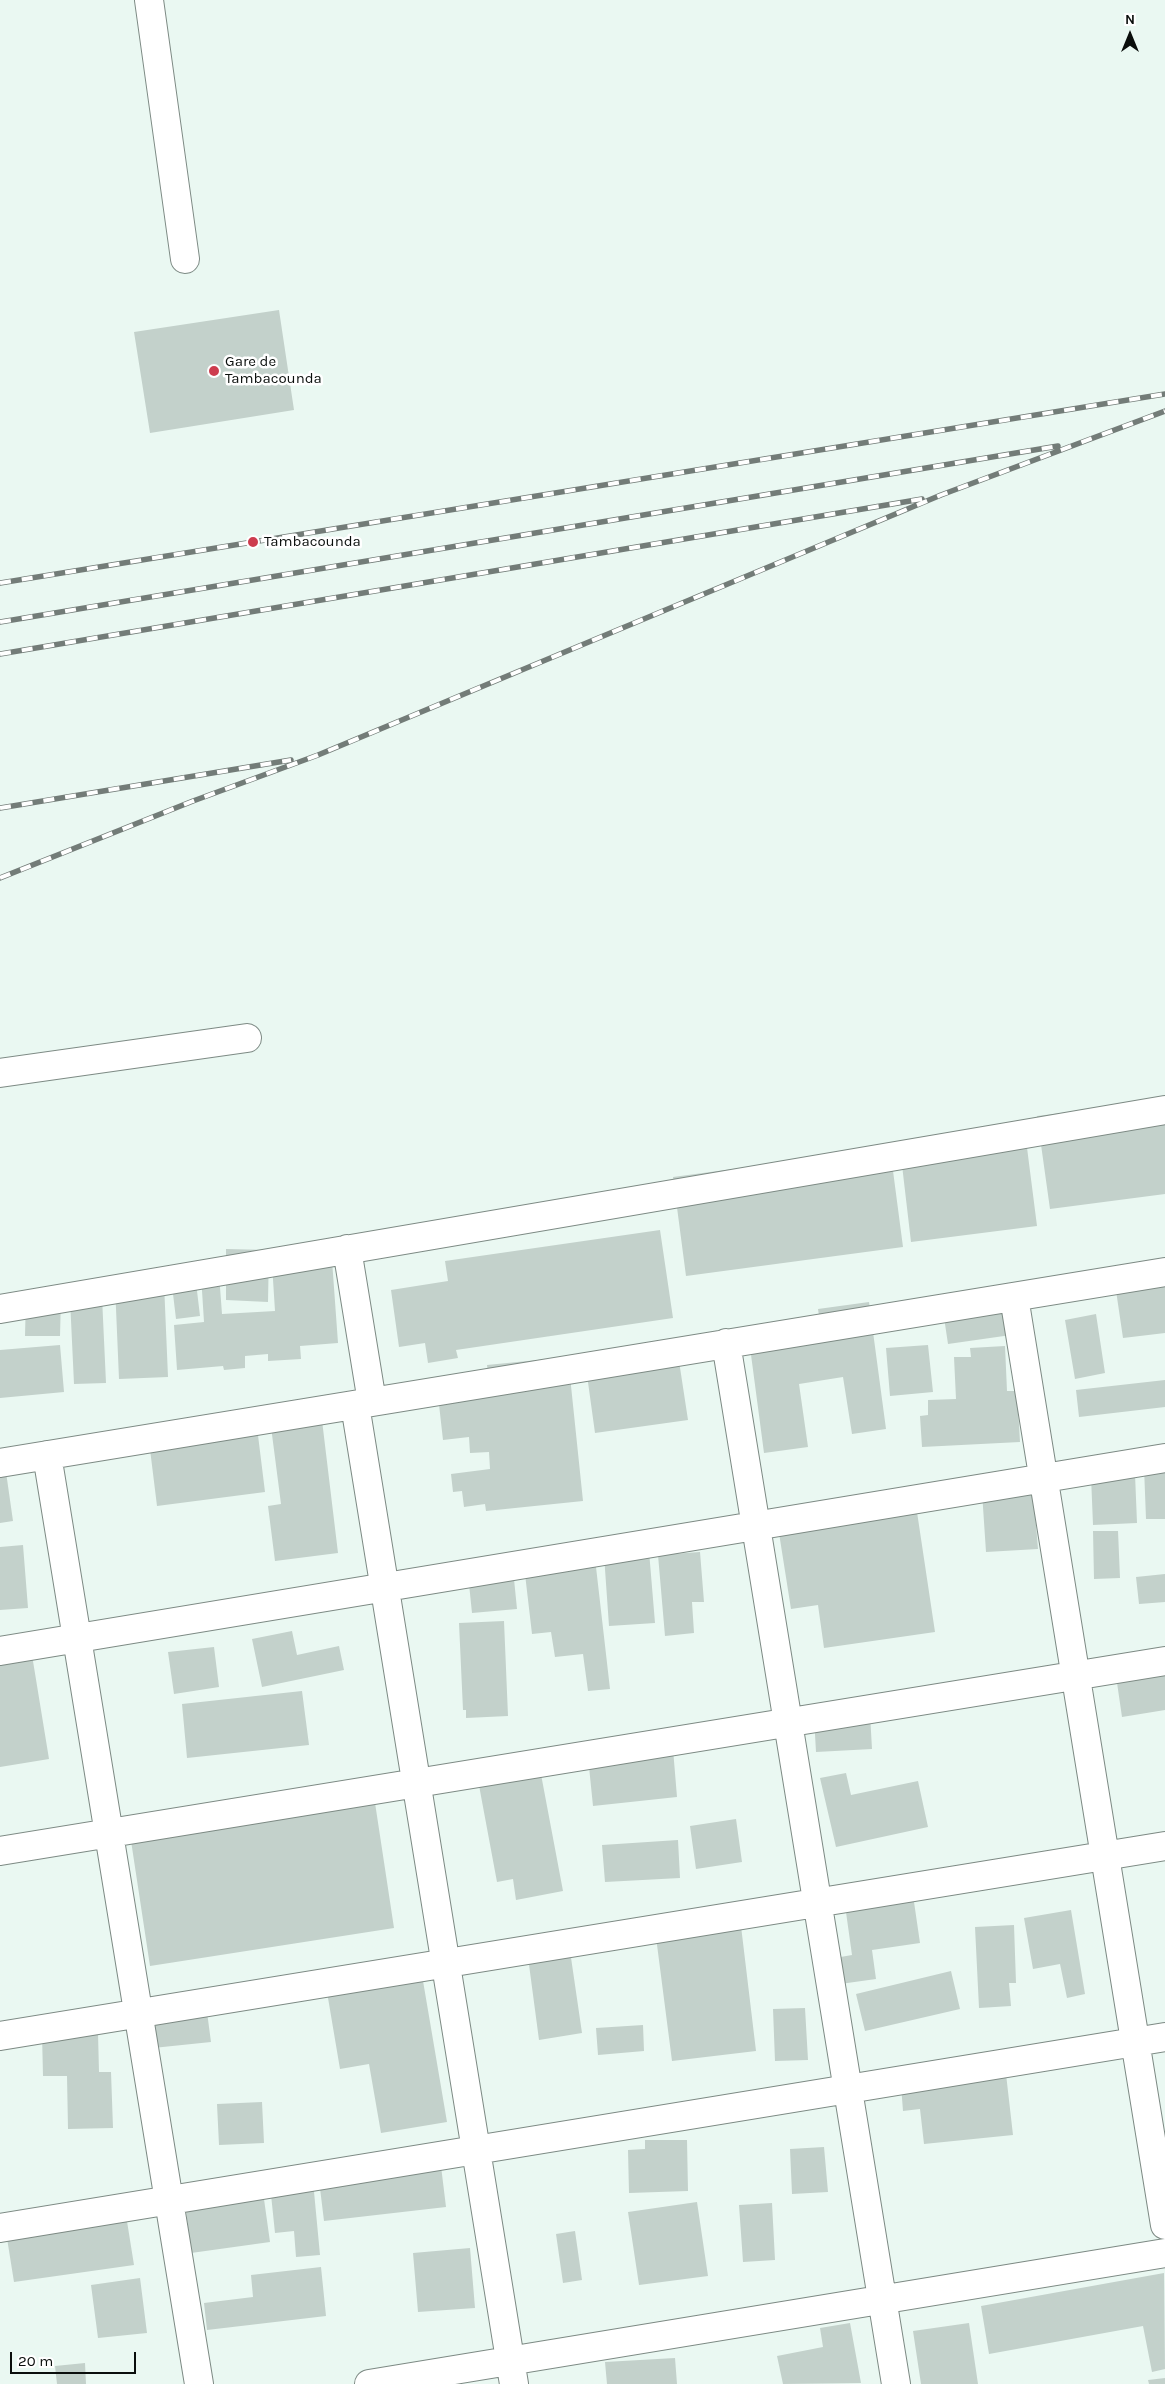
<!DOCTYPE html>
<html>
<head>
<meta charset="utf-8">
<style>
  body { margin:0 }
  #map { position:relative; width:1165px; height:2384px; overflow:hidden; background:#eaf8f2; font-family:Karla,sans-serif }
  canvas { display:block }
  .north { position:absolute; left:1105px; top:10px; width:50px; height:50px; -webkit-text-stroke:4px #fff; paint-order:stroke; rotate:0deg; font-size:14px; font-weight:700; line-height:20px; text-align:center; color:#0a0e0c }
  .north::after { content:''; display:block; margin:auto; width:18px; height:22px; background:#0a0e0c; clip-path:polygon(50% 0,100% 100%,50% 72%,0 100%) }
  .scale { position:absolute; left:10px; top:2352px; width:126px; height:22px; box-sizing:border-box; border:2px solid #0a0e0c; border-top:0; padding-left:6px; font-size:15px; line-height:18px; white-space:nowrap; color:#0a0e0c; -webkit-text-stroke:4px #fff; paint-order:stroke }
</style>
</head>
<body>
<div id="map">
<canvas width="1165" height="2384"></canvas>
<div class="north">N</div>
<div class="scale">20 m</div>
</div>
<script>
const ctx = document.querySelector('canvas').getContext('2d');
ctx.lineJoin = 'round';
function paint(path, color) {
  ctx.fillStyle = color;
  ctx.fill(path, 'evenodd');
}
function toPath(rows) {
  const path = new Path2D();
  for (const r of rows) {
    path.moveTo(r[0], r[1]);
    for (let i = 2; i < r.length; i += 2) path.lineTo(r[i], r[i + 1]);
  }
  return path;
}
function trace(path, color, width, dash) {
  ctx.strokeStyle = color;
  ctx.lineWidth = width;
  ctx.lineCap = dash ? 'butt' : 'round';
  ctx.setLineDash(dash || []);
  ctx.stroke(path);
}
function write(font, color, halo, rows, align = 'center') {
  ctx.font = font + ' Karla,sans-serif';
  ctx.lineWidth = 5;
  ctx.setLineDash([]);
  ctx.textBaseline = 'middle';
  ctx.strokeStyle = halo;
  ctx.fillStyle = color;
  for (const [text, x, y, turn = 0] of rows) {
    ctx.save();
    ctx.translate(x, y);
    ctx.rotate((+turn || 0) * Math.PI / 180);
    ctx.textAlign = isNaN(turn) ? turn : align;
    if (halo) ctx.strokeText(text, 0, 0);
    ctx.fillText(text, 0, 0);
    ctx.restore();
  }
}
paint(toPath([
  [279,310,294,410,150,433,134,332],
  [1165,1100,1165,1194,1050,1209,1037,1116],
  [1025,1132,1037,1226,911,1242,900,1148],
  [890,1148,903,1247,686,1276,673,1177],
  [660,1230,673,1318,456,1350,458,1358,428,1363,425,1343,399,1347,391,1290,448,1281,445,1261],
  [226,1249,269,1250,268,1302,226,1300],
  [332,1260,338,1343,300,1346,301,1359,268,1361,268,1354,245,1356,245,1368,224,1370,223,1366,177,1370,174,1325,204,1322,201,1275,219,1274,222,1314,275,1311,272,1264],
  [1165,1270,1165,1333,1123,1338,1114,1277],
  [195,1274,200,1316,176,1319,171,1277],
  [164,1283,168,1377,119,1379,115,1285],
  [1012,1295,1018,1334,948,1344,942,1304],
  [26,1296,61,1297,60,1336,25,1336],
  [102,1297,106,1383,74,1384,70,1299],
  [869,1302,886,1429,852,1434,843,1377,799,1384,808,1447,764,1453,748,1332,820,1322,818,1309],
  [1096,1314,1105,1373,1075,1379,1065,1320],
  [60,1345,64,1392,0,1398,0,1350],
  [928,1345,933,1392,890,1396,886,1348],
  [1005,1346,1007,1391,1017,1391,1020,1442,922,1447,920,1416,928,1415,928,1400,956,1399,954,1357,971,1357,970,1348],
  [568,1357,583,1501,486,1511,485,1504,464,1507,462,1491,453,1492,451,1474,490,1469,489,1452,470,1453,469,1437,443,1440,436,1378,488,1373,487,1365],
  [679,1361,688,1420,595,1433,587,1375],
  [1165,1380,1165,1407,1079,1417,1076,1390],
  [321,1412,338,1553,275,1561,268,1506,281,1504,270,1419],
  [256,1419,265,1492,157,1506,148,1433],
  [0,1458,4,1458,13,1521,0,1523],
  [1165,1466,1165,1519,1146,1519,1144,1467],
  [1135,1474,1137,1523,1093,1525,1091,1476],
  [1033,1489,1038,1549,986,1552,982,1492],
  [917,1512,935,1632,824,1648,818,1605,791,1609,779,1533],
  [1093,1531,1118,1531,1120,1578,1094,1579],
  [23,1545,28,1608,0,1610,0,1547],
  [649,1551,655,1623,609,1626,604,1555],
  [700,1552,704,1602,692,1602,694,1633,665,1636,658,1555],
  [596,1567,610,1689,588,1691,583,1654,555,1657,551,1632,532,1634,525,1574],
  [1165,1574,1165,1602,1139,1604,1136,1577],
  [514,1579,517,1609,472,1613,469,1584],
  [504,1621,508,1716,466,1718,466,1710,463,1710,459,1623],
  [292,1631,297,1655,339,1646,344,1670,262,1687,252,1639],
  [214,1647,219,1687,174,1694,168,1652],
  [32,1655,49,1759,0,1767,0,1660],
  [1165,1661,1165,1710,1122,1717,1115,1669],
  [302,1691,309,1745,187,1758,182,1704],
  [870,1714,872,1749,816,1752,814,1717],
  [673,1749,677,1797,593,1806,588,1757],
  [540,1769,563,1891,516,1900,513,1879,497,1882,478,1780],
  [846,1773,851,1795,918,1781,928,1827,836,1847,820,1778],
  [372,1783,394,1928,150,1966,128,1821],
  [736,1819,742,1862,696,1869,690,1826],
  [678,1840,680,1878,605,1882,602,1845],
  [913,1895,920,1943,872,1950,876,1979,833,1985,829,1959,852,1955,845,1905],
  [1071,1910,1085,1994,1067,1998,1060,1964,1033,1969,1024,1918],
  [1014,1925,1016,1983,1009,1983,1011,2006,979,2008,975,1927],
  [741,1926,756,2051,672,2061,656,1937],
  [568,1937,582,2033,539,2040,526,1942],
  [951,1971,960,2009,865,2031,856,1994],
  [422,1975,447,2122,381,2133,369,2064,340,2069,327,1992],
  [805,2008,808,2060,775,2061,773,2009],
  [207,2012,211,2042,153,2048,150,2018],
  [643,2025,644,2051,598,2055,596,2028],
  [98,2033,99,2072,111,2072,113,2128,68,2129,67,2076,43,2076,42,2034],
  [1006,2074,1013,2135,924,2144,920,2109,903,2111,901,2085],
  [262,2102,264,2143,219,2145,217,2104],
  [645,2140,687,2140,688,2191,629,2193,628,2150,645,2149],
  [824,2147,828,2192,792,2194,790,2149],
  [441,2166,446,2207,324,2221,319,2180],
  [313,2181,320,2255,296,2257,294,2231,275,2233,270,2185],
  [263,2192,270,2242,191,2253,185,2202],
  [697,2202,708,2276,639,2285,628,2212],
  [772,2203,775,2260,743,2262,739,2205],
  [126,2215,134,2265,14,2282,6,2232],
  [575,2231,582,2280,563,2283,556,2234],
  [470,2248,475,2308,418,2312,413,2253],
  [321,2267,326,2316,207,2330,204,2303,253,2297,251,2275],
  [1164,2273,1165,2369,1152,2372,1143,2326,989,2354,981,2306],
  [140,2278,147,2333,98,2338,91,2285],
  [850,2323,861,2383,783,2384,777,2356,823,2347,820,2328],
  [969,2323,978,2384,921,2384,913,2331],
  [675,2358,677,2384,607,2384,605,2362],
  [85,2363,86,2384,57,2384,55,2366],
  [1165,2378,1165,2384,1149,2384,1148,2380]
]), '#c3d1cb');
const minor = toPath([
  [149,0,185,259],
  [0,1073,247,1038],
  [347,1249,372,1402],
  [1014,1297,1165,2225],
  [0,1309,1165,1110],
  [726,1343,896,2384],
  [355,1405,514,2384],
  [47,1455,199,2384],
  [0,1463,1165,1272],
  [0,1651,1165,1458],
  [0,1851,1165,1661],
  [0,2036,1165,1846],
  [0,2228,1165,2037],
  [369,2384,1165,2253]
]);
trace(minor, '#7d8a84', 30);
trace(minor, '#fff', 28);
const rail = toPath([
  [0,583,1165,394],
  [0,622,1058,446],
  [0,654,922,499],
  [0,808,291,760],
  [0,878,193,801,318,755,941,495,1165,411]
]);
trace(rail, '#737c78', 5.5);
trace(rail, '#fff', 4, [11]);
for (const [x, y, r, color] of [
  [214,371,6,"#cd3c4e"],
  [253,542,6,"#cd3c4e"]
]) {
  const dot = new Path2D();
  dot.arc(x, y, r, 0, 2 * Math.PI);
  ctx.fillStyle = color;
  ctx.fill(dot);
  trace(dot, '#fff', 2);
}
write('15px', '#0a0e0c', '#fff', [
  ["Gare de",225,362],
  ["Tambacounda",225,379],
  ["Tambacounda",264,542]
], 'left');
</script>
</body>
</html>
